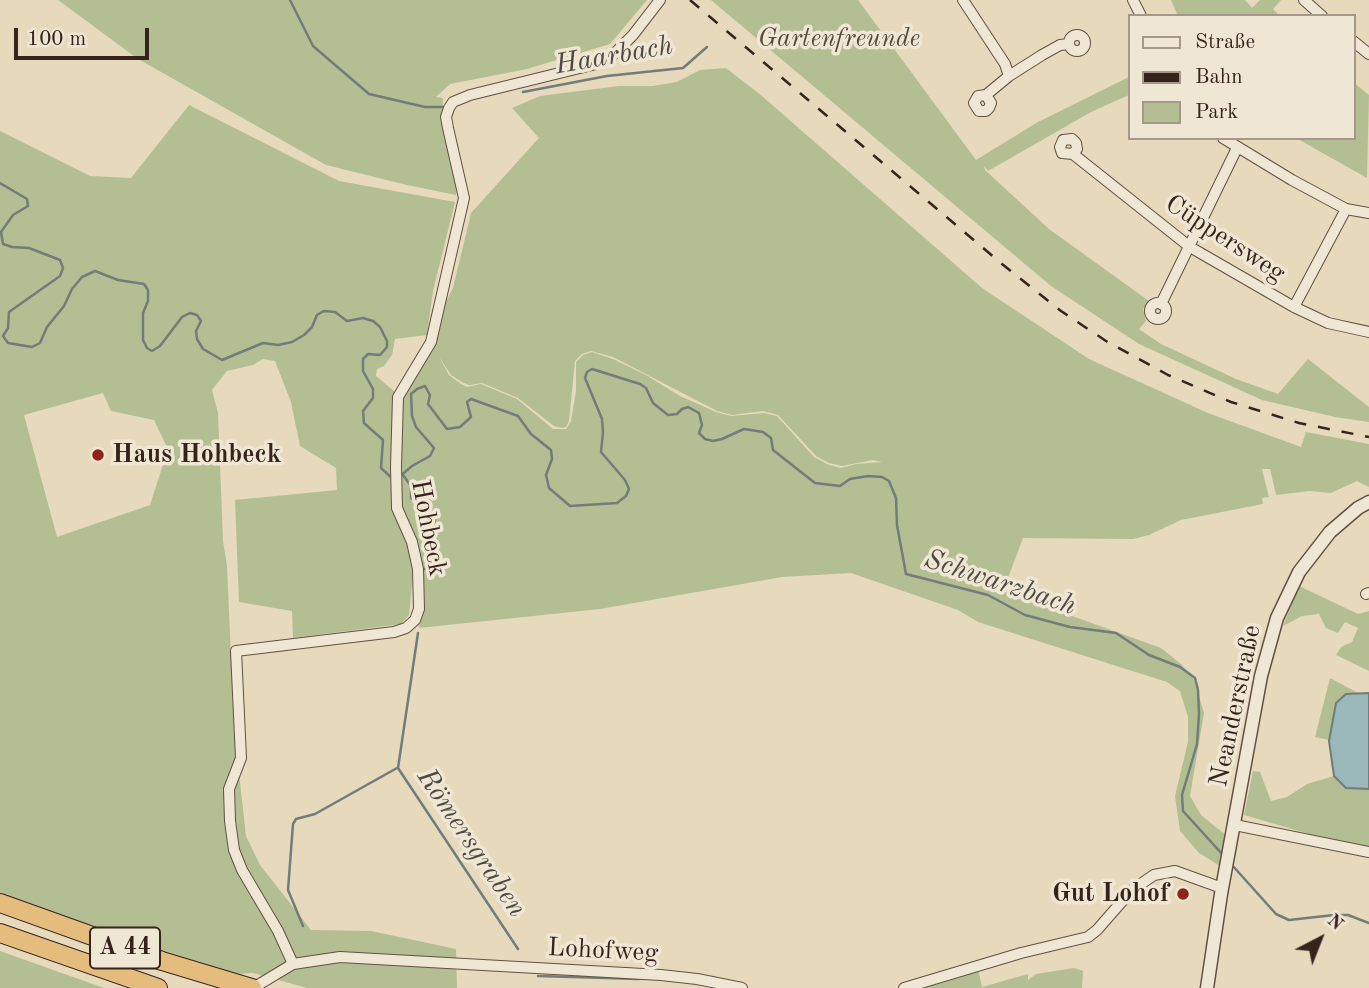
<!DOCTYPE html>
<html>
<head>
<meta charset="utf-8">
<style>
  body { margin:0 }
  #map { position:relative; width:1369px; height:988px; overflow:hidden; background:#e6d9bc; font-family:"Old Standard TT",serif }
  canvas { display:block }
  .legend { position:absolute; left:1128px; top:14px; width:228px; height:126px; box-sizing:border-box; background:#efe6d3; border:2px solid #a5988a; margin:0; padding:9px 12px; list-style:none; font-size:21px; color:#36231c }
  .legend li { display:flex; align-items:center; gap:14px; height:35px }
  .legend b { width:35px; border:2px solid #a5988a }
  .north { position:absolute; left:1285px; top:904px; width:70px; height:70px; -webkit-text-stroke:5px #efe6d3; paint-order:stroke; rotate:42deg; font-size:19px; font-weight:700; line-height:28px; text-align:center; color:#36231c }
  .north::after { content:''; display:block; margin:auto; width:24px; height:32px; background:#36231c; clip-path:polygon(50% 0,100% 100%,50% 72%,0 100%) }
  .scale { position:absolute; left:14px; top:28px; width:135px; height:32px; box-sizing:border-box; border:4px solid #36231c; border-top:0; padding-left:9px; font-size:21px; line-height:24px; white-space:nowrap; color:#36231c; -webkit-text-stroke:5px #efe6d3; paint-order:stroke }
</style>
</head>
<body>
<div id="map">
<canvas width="1369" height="988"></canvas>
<ul class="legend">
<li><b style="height:9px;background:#efe6d3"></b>Straße</li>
<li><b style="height:9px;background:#36231c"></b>Bahn</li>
<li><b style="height:19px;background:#b3bf92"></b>Park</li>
</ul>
<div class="north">N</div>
<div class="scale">100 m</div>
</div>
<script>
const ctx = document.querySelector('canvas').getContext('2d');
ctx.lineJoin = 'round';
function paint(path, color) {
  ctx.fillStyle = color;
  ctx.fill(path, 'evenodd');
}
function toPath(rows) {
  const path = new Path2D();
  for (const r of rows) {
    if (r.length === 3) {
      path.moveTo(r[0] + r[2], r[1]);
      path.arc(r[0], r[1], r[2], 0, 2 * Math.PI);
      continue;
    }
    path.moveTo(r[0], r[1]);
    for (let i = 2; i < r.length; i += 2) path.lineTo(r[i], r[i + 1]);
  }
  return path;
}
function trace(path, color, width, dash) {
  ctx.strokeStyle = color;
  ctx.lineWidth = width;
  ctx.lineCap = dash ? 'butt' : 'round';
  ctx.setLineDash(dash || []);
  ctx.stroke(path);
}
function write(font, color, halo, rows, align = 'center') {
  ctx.font = font + ' "Old Standard TT",serif';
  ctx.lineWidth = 7;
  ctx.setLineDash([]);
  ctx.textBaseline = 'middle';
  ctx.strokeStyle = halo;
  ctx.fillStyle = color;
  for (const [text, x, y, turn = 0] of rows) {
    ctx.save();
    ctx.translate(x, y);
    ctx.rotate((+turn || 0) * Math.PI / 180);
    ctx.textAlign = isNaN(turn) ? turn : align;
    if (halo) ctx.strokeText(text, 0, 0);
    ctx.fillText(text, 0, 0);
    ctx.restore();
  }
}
paint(toPath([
  [58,0,647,0,610,44,527,69,450,84,436,97,443,98,442,119,458,181,456,195,407,185,326,165,138,59],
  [711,0,858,0,976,160,1038,122,1129,77,1129,95,1091,112,988,171,984,166,985,170,1049,229,1149,301,1143,309,1146,321,1139,329,1161,344,1236,379,1278,394,1308,359,1369,407,1369,422,1335,417,1262,400,1139,344,1051,286],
  [1171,0,1245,0,1252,8,1260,0,1281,0,1273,9,1280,16,1178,16],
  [726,68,762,96,982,288,1089,359,1208,413,1301,447,1306,432,1369,444,1369,487,1357,481,1331,493,1309,491,1276,495,1270,469,1262,469,1269,497,1262,498,1263,504,1181,520,1149,535,1133,539,1023,538,1003,591,1161,648,1181,664,1194,680,1204,713,1190,796,1201,815,1228,837,1220,866,1199,853,1180,831,1175,796,1188,742,1188,717,1180,691,1167,682,978,622,958,610,851,573,782,577,600,609,419,628,422,580,410,557,413,575,409,615,401,624,293,638,292,611,239,602,235,500,337,490,336,468,300,446,291,402,275,361,263,359,253,365,227,371,212,390,218,413,223,541,227,566,234,727,238,760,222,791,239,773,246,836,260,865,311,930,371,931,456,949,457,988,307,988,253,973,236,974,187,960,0,893,0,131,90,176,131,178,189,105,339,181,455,202,433,291,427,335,395,339,392,355,384,366,377,369,376,376,395,392,399,389,406,372,412,367,453,288,471,213,539,138,512,108,540,96,619,86,653,86,677,82,700,70],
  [591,351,613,357,717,411,732,415,763,411,778,415,816,456,829,463,842,466,873,460,882,462,856,464,841,468,829,465,814,457,777,416,764,413,731,416,716,412,680,396,646,375,613,359,592,352,583,355,576,362,576,391,571,421,566,429,553,429,517,399,481,384,467,387,461,384,449,375,439,357,451,375,462,382,469,385,482,383,518,398,554,426,562,428,566,427,569,421,575,361,582,354],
  [103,393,111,411,154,420,168,449,150,505,57,537,24,415],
  [1353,82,1369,95,1367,178,1296,138,1353,138],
  [1299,586,1358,614,1369,611,1369,671,1336,655,1341,647,1352,642,1358,628,1345,622,1338,633,1326,628,1319,614,1302,616,1283,626],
  [1330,678,1358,693,1346,694,1336,703,1329,740,1315,737],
  [1253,771,1260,772,1271,801,1287,797,1307,784,1334,776,1346,788,1369,789,1369,849,1337,842,1244,815],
  [0,951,104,988,0,988],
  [1074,968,1083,971,1082,988,917,988,978,969,982,987,1028,974,1028,980,1036,974]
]), '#b3bf92');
const water = toPath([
  [1369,693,1369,789,1346,788,1334,776,1329,741,1336,703,1346,694,1369,693]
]);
paint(water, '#9ab8ba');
trace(water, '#727c7b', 2);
trace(toPath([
  [290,0,313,46,369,94,425,107,443,107],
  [523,92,607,76,683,68,707,47],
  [0,183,27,199,28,206,13,215,1,232,3,244,12,247,29,248,60,260,63,268,60,276,9,312,8,328,3,336,8,343,32,347,40,343,47,327,64,306,72,289,82,277,95,271,118,280,144,284,148,290,148,301,143,313,143,340,147,348,152,351,160,346,182,317,190,313,197,315,201,321,196,331,197,339,203,349,222,360,263,343,278,345,292,342,304,335,312,327,317,315,324,311,335,312,347,321,363,318,373,321,380,327,387,341,387,347,380,355,368,354,363,359,363,371,373,389,373,398,363,411,364,423,383,440,381,468,393,479],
  [403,475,411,486,411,498,428,511,430,518,435,520,430,540,432,547,429,561,433,565,431,568,424,569],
  [399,477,412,466,430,456,434,448,416,427,412,416,411,394,417,389,425,386,430,395,428,404,447,429,460,427,471,417,467,402,471,399,518,416,531,434,551,450,552,459,546,475,549,488,570,506,617,503,626,496,629,489,625,480,601,452,603,432,602,419,585,378,587,372,592,369,640,384,646,388,653,403,668,415,677,414,682,409,688,407,699,413,702,425,699,433,705,439,713,441,722,439,744,429,763,432,771,438,773,450,815,483,840,486,850,479,868,476,882,477,889,481,896,498,897,525,906,574,988,595,1025,615,1070,627,1116,633,1149,655,1180,667,1195,678,1198,690,1199,714,1197,744,1182,795,1183,811,1223,855],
  [418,633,398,768,518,949],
  [1232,865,1276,914,1289,920,1334,915,1348,915,1369,923],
  [303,926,288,890,293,824,296,819,315,814,397,768],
  [538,976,639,979]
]), '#727c7b', 2.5);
const minor = toPath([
  [963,0,1005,64,1009,76],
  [1133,0,1141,16],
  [1304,0,1322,16],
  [1077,43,8],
  [1353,41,1369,54],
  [986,95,991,103,989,108,986,111,979,111,974,103,978,96,986,95,1009,76,1042,55,1060,45,1069,44],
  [1223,138,1292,180,1346,209,1369,213],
  [1073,154,1077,149,1076,143,1072,139,1063,140,1060,147,1062,153,1073,154,1190,247,1294,307,1328,323,1369,332],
  [1158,311,8],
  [1161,304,1237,148],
  [1294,307,1346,209],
  [1366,594,1369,593],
  [1235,825,1369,852],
  [293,964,278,931,242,870,234,850,230,821,229,789,241,758,236,651,394,632,406,628,415,620,419,609,418,569,412,542,397,508,396,467,398,397,431,342,464,198,448,128,446,117,449,108,453,102,470,95,596,64,614,54,633,35,660,0],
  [253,988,293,964,340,957,661,975,697,979,742,988],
  [904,988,1021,953,1088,937,1097,930,1132,890,1154,875,1175,871,1222,888]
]);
const tertiary = toPath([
  [1207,988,1221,894,1261,676,1277,618,1299,572,1330,532,1358,508,1369,502]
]);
const motorway = toPath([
  [0,903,162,961,252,988],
  [0,933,158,988]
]);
trace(minor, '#625044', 12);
trace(tertiary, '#625044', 15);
trace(motorway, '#36231c', 20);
trace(minor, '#efe6d3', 10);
trace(tertiary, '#efe6d3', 12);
trace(motorway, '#e3bc7e', 18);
trace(toPath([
  [690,0,1002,264,1061,311,1106,341,1168,375,1231,402,1299,423,1369,437]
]), '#36231c', 2.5, [12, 12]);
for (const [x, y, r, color] of [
  [98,455,7,"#8f2418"],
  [1183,894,7,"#8f2418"]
]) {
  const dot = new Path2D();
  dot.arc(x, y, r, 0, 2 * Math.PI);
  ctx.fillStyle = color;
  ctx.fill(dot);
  trace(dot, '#efe6d3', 2.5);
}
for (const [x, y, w] of [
  [125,948,70]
]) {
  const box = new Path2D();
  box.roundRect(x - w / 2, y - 20.5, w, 41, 5);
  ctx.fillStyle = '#efe6d3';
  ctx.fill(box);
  trace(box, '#36231c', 2);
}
write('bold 24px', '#36231c', null, [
  ["A 44",125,948]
]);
write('italic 26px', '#554a3a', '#efe6d3', [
  ["Gartenfreunde",839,39]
]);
write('26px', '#36231c', '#efe6d3', [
  ["Cüppersweg",1225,239,33],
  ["Hohbeck",428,528,79],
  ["Neanderstraße",1236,706,-78],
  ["Lohofweg",603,951,3]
]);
write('bold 26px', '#36231c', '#efe6d3', [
  ["Haus Hohbeck",112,455],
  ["Gut Lohof",1169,894,"right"]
], 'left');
write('italic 28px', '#4f4844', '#efe6d3', [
  ["Haarbach",614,56,-10],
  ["Schwarzbach",1000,583,18],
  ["Römersgraben",471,843,56]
]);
</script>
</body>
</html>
